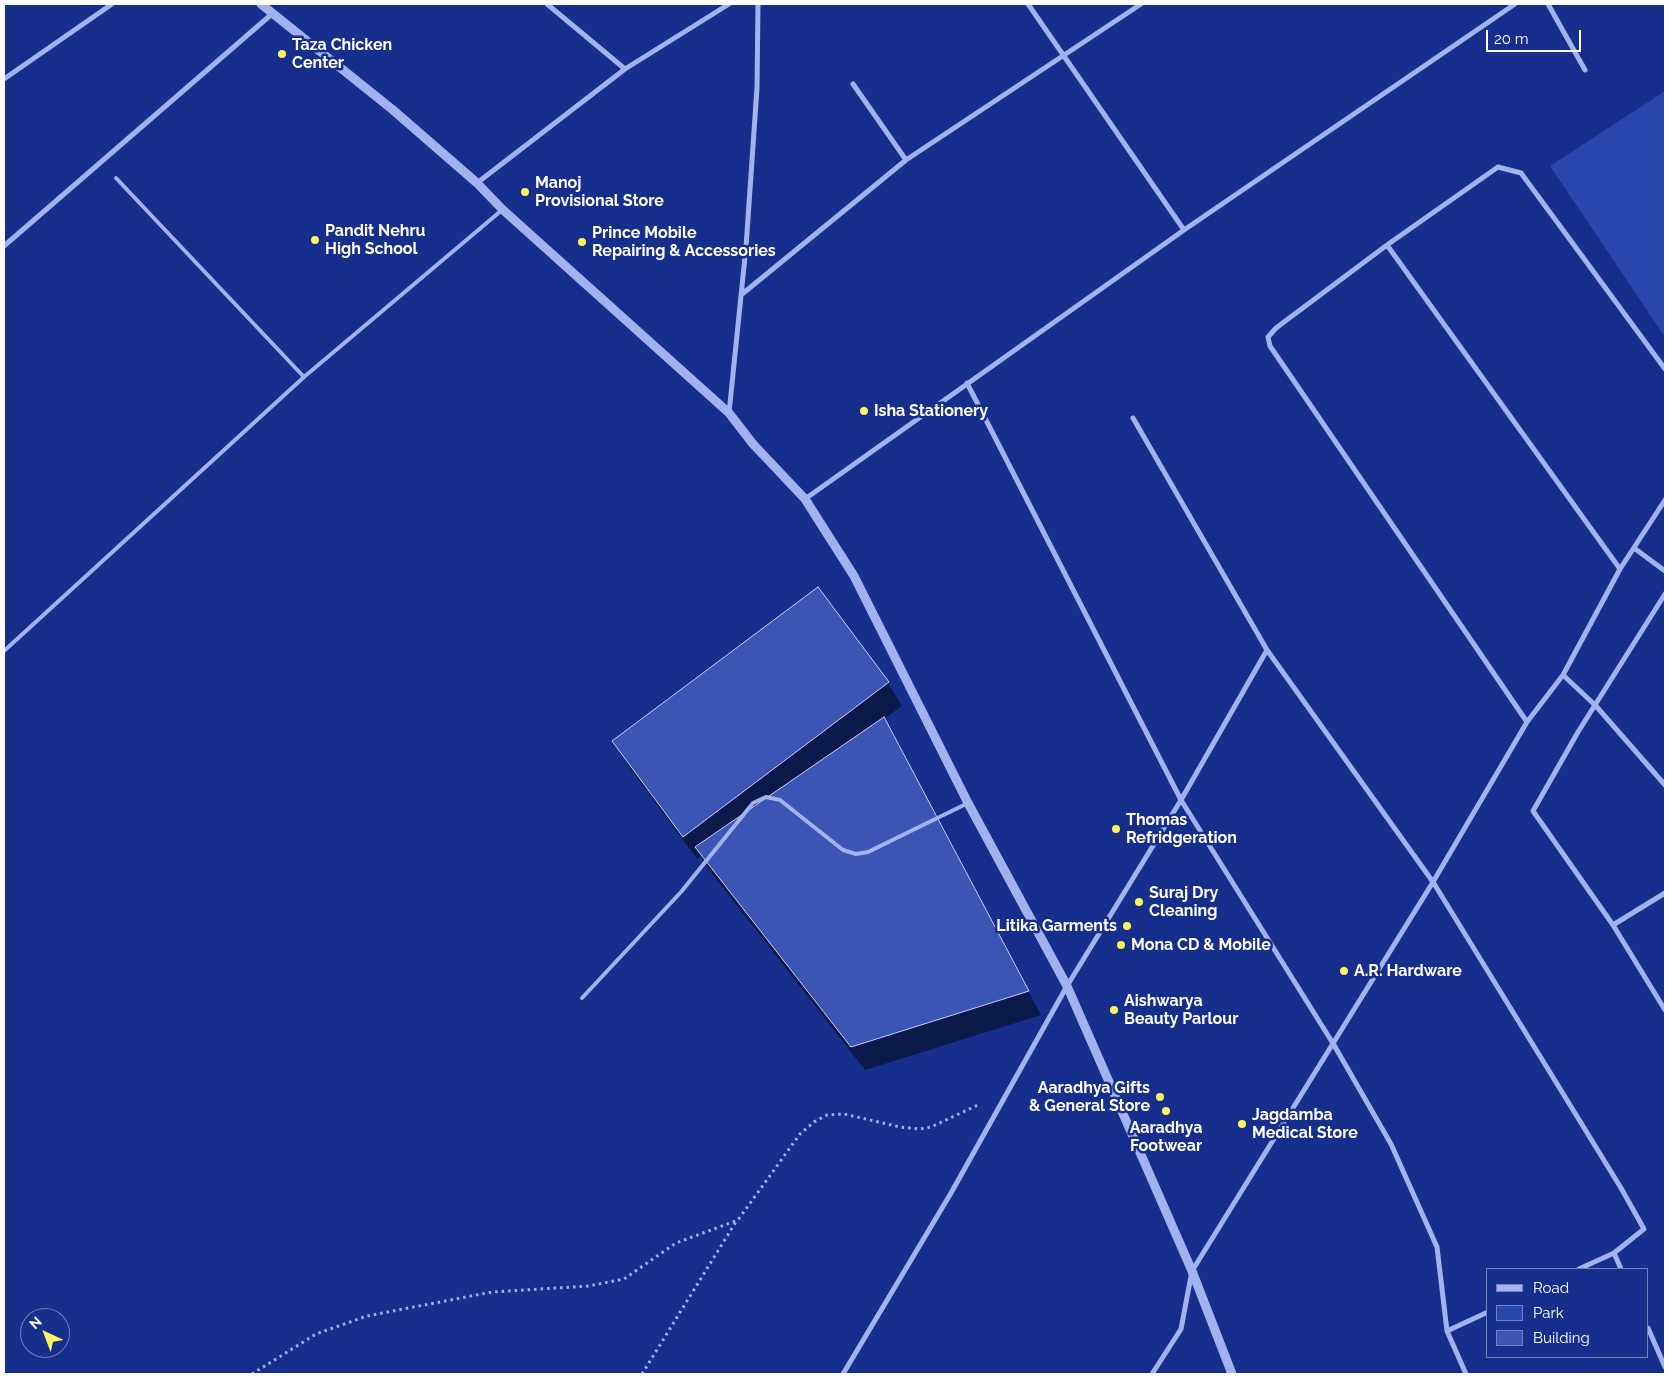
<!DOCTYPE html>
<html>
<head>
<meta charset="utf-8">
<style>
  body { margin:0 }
  #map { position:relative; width:1669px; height:1378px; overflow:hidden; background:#162f8d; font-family:Raleway,sans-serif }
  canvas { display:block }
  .frame { position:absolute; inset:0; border:5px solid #fff; pointer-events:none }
  .legend { position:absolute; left:1486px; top:1268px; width:162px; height:90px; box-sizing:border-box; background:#162f8d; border:1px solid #7382bb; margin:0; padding:6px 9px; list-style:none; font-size:15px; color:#fff }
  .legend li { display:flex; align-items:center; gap:10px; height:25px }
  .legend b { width:25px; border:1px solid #7382bb }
  .north { position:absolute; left:20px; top:1308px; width:50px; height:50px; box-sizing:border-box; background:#162f8d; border:1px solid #7382bb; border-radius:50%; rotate:317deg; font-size:14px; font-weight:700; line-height:20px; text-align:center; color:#fff }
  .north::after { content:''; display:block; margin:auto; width:18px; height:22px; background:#fff45e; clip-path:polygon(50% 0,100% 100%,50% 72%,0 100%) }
  .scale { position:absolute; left:1486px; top:30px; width:95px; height:22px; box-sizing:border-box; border:2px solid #fff; border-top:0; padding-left:6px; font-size:15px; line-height:18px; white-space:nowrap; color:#fff; -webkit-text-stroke:4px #162f8d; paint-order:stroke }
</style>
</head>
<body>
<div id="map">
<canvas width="1669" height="1378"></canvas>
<div class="frame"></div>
<ul class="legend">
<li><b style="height:6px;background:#a0b2ef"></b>Road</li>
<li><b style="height:14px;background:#2846ab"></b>Park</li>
<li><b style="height:14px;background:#3a55b3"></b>Building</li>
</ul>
<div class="north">N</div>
<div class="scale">20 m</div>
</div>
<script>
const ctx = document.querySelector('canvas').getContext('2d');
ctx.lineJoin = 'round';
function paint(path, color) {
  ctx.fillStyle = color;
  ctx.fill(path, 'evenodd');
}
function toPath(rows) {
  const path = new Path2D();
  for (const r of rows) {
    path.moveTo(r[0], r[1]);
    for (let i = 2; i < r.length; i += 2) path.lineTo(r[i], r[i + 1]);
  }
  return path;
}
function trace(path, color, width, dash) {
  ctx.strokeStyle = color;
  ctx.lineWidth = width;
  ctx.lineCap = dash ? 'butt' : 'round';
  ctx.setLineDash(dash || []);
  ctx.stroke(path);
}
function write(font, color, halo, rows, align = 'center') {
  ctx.font = font + ' Raleway,sans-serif';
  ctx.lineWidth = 5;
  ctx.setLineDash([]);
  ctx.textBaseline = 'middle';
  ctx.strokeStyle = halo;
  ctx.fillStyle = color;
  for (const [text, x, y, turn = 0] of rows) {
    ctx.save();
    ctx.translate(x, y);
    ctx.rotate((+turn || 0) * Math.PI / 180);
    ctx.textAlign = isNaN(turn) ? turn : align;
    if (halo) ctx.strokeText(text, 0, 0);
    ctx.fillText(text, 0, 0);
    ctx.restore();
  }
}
paint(toPath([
  [1665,91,1665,337,1550,166]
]), '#2846ab');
paint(toPath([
  [818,588,888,683,902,706,884,719,1041,1015,865,1070,710,871,701,856,697,859,627,764,613,741]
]), '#0007');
const building = toPath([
  [818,587,889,682,683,837,612,741,818,587],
  [884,717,1029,991,851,1047,695,847,884,717]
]);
paint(building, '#3a55b3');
trace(building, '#c6d3fb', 1);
trace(toPath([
  [252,1374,316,1334,367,1316,492,1292,589,1286,624,1279,676,1243,738,1220,800,1134,814,1122,827,1115,844,1114,900,1127,920,1129,931,1127,978,1105],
  [642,1374,737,1220]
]), '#a0b2ef', 3, [2.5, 4]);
trace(toPath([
  [116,178,304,377],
  [4,651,304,377,502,210],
  [582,998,681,892,753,803,766,797,780,800,843,850,856,854,868,852,968,803]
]), '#a0b2ef', 4);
trace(toPath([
  [547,4,625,69],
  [1028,4,1184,230],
  [1548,4,1585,70],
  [4,79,112,4],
  [853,84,906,160],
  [477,183,625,69,729,4],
  [1387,245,1620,569],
  [4,246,273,13],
  [741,295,906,160,1141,4],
  [967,383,1181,800,1334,1045,1391,1144,1437,1247,1447,1331],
  [729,413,746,247,757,88,758,4],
  [1133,418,1267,650,1433,882,1621,1188,1644,1229,1614,1253,1621,1269],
  [805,499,1184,230,1515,4],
  [1634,548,1665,571],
  [1665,594,1578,732,1533,811,1613,925,1665,1010],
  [1563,675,1596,706,1665,785],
  [1527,722,1270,346,1268,337,1276,328,1387,245,1498,167,1521,173,1665,369],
  [1613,925,1665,893],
  [1579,1269,1614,1253],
  [1648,1328,1665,1367],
  [843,1374,951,1193,1067,986,1181,800,1267,650],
  [1152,1374,1181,1329,1192,1271,1433,882,1527,722,1563,675,1620,569,1665,500],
  [1466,1374,1447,1331,1488,1312]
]), '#a0b2ef', 5);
trace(toPath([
  [261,4,393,110,477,183,502,209,729,413,753,444,805,499,854,576,968,803,1067,986,1192,1271,1232,1374]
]), '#a0b2ef', 9);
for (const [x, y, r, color] of [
  [282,54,5,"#fff45e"],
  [525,192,5,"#fff45e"],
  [315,240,5,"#fff45e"],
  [582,242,5,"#fff45e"],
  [864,411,5,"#fff45e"],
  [1116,829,5,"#fff45e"],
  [1139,902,5,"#fff45e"],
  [1127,926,5,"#fff45e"],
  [1121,945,5,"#fff45e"],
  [1344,971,5,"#fff45e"],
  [1114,1010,5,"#fff45e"],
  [1160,1097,5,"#fff45e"],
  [1166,1111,5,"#fff45e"],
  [1242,1124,5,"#fff45e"]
]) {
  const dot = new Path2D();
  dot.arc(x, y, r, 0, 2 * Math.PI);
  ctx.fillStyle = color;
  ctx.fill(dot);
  trace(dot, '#162f8d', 2);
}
write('bold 16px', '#fff', '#162f8d', [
  ["Taza Chicken",292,45],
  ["Center",292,63],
  ["Manoj",535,183],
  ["Provisional Store",535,201],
  ["Pandit Nehru",325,231],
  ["High School",325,249],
  ["Prince Mobile",592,233],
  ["Repairing & Accessories",592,251],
  ["Isha Stationery",874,411],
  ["Thomas",1126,820],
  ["Refridgeration",1126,838],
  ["Suraj Dry",1149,893],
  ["Cleaning",1149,911],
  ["Litika Garments",1117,926,"right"],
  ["Mona CD & Mobile",1131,945],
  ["A.R. Hardware",1354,971],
  ["Aishwarya",1124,1001],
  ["Beauty Parlour",1124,1019],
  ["Aaradhya Gifts",1150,1088,"right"],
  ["& General Store",1150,1106,"right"],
  ["Jagdamba",1252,1115],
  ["Medical Store",1252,1133],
  ["Aaradhya",1166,1128,"center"],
  ["Footwear",1166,1146,"center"]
], 'left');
</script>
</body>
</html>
